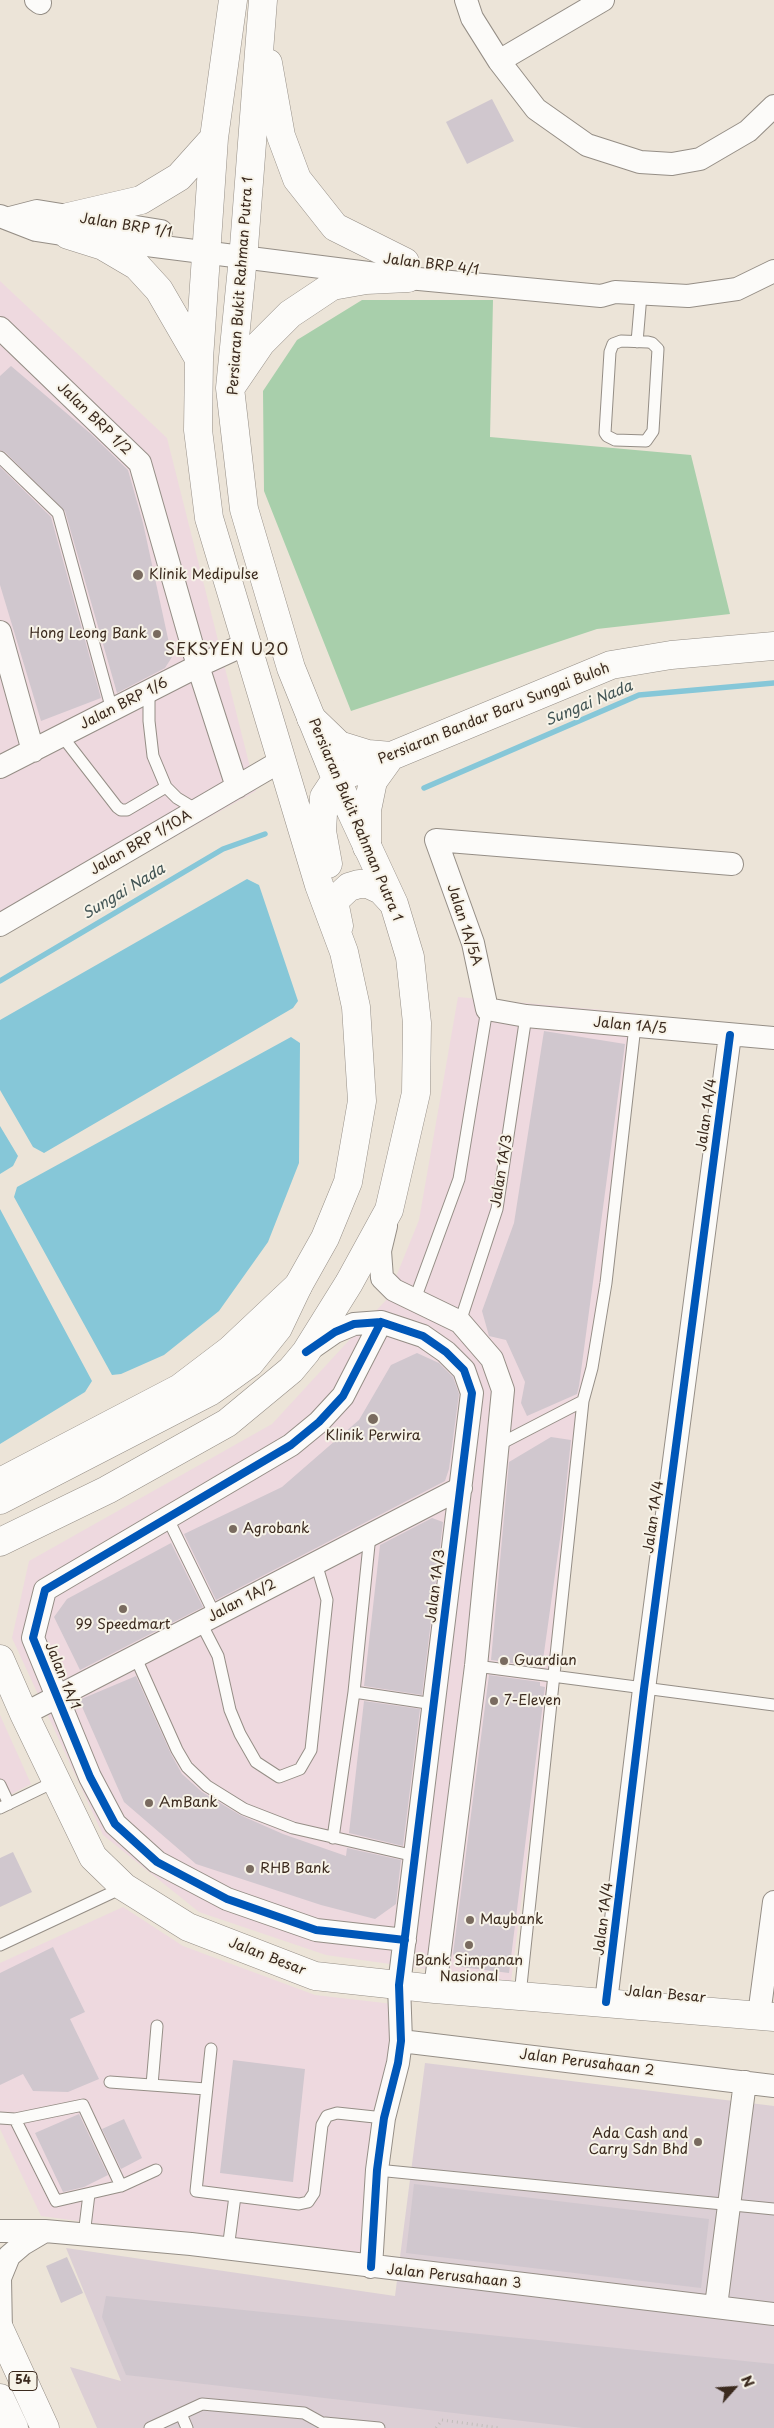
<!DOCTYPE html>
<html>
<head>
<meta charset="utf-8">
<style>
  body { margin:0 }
  #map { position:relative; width:774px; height:2428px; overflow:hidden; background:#ece4d8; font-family:"Playpen Sans",sans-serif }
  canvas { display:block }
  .north { position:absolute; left:709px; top:2363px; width:50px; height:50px; -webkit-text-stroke:4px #f7f3e8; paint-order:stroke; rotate:64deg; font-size:14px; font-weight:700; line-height:20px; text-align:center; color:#3b2a1e }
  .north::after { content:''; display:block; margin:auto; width:18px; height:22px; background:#3b2a1e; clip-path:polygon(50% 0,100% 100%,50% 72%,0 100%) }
</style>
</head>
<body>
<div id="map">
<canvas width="774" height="2428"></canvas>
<div class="north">N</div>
</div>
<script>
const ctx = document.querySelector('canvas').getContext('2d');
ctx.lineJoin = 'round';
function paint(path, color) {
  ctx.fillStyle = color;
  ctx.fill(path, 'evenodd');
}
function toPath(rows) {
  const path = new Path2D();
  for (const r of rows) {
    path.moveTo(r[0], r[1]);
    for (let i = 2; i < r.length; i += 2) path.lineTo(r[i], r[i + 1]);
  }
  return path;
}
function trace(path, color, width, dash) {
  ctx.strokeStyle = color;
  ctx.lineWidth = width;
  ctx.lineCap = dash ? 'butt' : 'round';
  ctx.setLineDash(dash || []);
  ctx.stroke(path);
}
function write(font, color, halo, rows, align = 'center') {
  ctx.font = font + ' "Playpen Sans",sans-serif';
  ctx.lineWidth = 4;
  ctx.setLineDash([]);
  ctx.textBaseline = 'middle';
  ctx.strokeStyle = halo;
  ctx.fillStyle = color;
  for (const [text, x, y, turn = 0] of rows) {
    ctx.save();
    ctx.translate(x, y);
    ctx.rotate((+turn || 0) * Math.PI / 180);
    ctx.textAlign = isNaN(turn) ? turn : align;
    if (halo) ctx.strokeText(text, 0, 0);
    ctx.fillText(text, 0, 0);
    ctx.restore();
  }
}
paint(toPath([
  [0,281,167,438,256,791,0,935],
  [458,997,636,1013,511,1981,326,1955,199,1912,103,1835,12,1638,29,1561,272,1424,387,1299,419,1220],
  [0,1715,31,1784,0,1800],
  [123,1907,183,1946,315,1995,393,2004,394,2039,363,2259,41,2216,0,2129,0,1963]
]), '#eed9df');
paint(toPath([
  [425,2063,774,2106,774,2428,97,2428,70,2367,121,2381,66,2248,395,2296]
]), '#dccfd5');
paint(toPath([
  [362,300,493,300,490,437,691,455,730,614,597,629,351,711,264,491,263,391,297,340]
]), '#a8cfab');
paint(toPath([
  [247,879,259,885,298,1001,293,1008,44,1153,33,1147,0,1090,0,1020],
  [291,1037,300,1043,299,1163,268,1242,219,1311,164,1355,121,1374,112,1375,14,1197,17,1187],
  [0,1126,18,1156,13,1166,0,1174],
  [0,1209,92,1381,85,1392,0,1444]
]), '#86c7d8');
trace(toPath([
  [424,788,639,695,774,683],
  [0,981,223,849,265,834]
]), '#86c7d8', 5.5);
paint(toPath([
  [492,99,514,141,467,164,446,122],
  [11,366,91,434,128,470,143,523,172,657,165,668,117,693,65,511,5,452,0,450,0,376],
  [0,467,51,517,101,698,41,721,0,585],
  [544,1031,625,1044,579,1386,577,1394,527,1416,521,1403,525,1382,506,1340,489,1336,482,1311,514,1223],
  [417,1353,439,1363,453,1377,459,1394,449,1469,445,1481,216,1600,184,1534,282,1487,359,1420,391,1365],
  [551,1437,571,1440,562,1525,542,1667,491,1660,509,1462],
  [432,1518,443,1522,422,1695,364,1686,380,1545],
  [171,1543,203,1607,80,1670,54,1617,67,1599],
  [489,1675,540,1682,540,1686,545,1687,509,1973,461,1967,453,1954],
  [136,1676,171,1754,182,1774,202,1792,240,1815,283,1834,346,1856,347,1848,401,1860,396,1904,375,1919,321,1905,196,1864,124,1802,79,1700],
  [364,1701,420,1709,403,1846,349,1833],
  [13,1852,32,1892,0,1907,0,1858],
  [53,1947,85,2012,70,2019,99,2079,68,2092,33,2091,23,2074,0,2085,0,1973],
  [233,2060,305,2069,293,2182,220,2173],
  [79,2114,108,2175,84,2187,63,2192,35,2133],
  [124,2119,142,2158,121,2169,102,2129],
  [414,2184,709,2219,701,2288,406,2253],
  [67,2257,83,2293,61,2303,46,2266],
  [106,2296,774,2364,774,2428,583,2428,126,2375,102,2317]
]), '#d0c7ce');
const service = toPath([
  [621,341,648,342,652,343,658,349,653,431,646,441,615,440,607,436,605,433,610,352,613,344,621,341],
  [637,342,641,295],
  [0,457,58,513,112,710],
  [149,691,149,721,153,756,166,787,177,798,197,810],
  [62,736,117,807,121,810,127,810,166,787],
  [415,1299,459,1179,487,1009],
  [460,1322,497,1209,526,1016],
  [498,1445,583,1401,592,1368,606,1283,635,1026],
  [167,1517,215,1615],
  [201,1623,218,1656,230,1710,240,1734,256,1762,279,1777,300,1769,311,1750,327,1600,316,1563],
  [135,1656,177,1750,187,1767,207,1786,244,1809,293,1828,415,1856],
  [476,1666,774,1705],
  [354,1692,434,1704],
  [0,1785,9,1804],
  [0,1808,56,1781],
  [333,1838,354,1692,370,1535],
  [0,1945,124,1887],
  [520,1995,583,1401],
  [211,2049,196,2191,299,2204,308,2202,314,2193,322,2125,327,2116,337,2113,384,2118],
  [110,2082,206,2089],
  [152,2085,157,2026],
  [0,2118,15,2119,56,2201,121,2186,83,2105,15,2119],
  [377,2170,774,2209],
  [121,2186,156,2170],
  [84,2235,89,2194],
  [228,2249,235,2196],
  [181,2414,187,2428],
  [325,2423,379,2428],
  [150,2428,202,2404,304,2413,331,2428]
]);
const minor = toPath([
  [36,0,40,3],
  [466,0,472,18,499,61,536,109,587,145,640,162,672,164,700,159,748,131,774,106],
  [499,61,603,0],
  [0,216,36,230,68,235,408,278,601,296,615,292,688,296,737,289,774,271],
  [10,218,37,211,161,231],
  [0,328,140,463,198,666,237,787],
  [0,632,33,751],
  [0,767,198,666,248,643],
  [732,864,436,840,473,943,487,1009,526,1016,774,1038],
  [0,925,281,761],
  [386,1226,380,1251,382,1278,394,1290,460,1322,492,1359,503,1390,476,1666,435,1989],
  [381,1322,343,1396,319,1422,291,1445,45,1590,33,1638,90,1777,115,1824,157,1862,227,1899,316,1930,405,1940],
  [309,1350,335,1332,354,1324,381,1322,423,1336,446,1352,464,1370,472,1393,399,1985,401,2041,398,2063,384,2118,377,2170,371,2267],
  [24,1714,461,1488],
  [606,2002,644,1689,730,1035],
  [759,2015,774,1902],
  [401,2041,774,2086],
  [0,2231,45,2231,191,2244,774,2314],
  [716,2306,745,2082],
  [1,2333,0,2278,9,2256,23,2244,45,2231]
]);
const tertiary = toPath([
  [311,718,339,745,368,754,391,756],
  [336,779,611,665,671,655,774,646],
  [367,847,367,810,373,781,391,756],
  [0,1659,24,1714,93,1857,124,1887,188,1927,315,1976,435,1989,774,2017]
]);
const secondary = toPath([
  [268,63,281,136,297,179,335,227,405,262],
  [68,217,141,200,179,177,214,138],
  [68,235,103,246,137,266,159,290,199,359],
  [231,387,261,343,290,314,332,286,366,280,408,278],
  [328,864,322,831,324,797,336,779],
  [339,926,334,901,349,887,359,884,368,884,381,890,393,903],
  [0,1482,180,1388,230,1350,298,1286,325,1238,348,1182,362,1101,356,1007,344,952,319,885,209,518,198,430,199,359,214,138,233,0],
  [0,1542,107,1490,227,1423,291,1370,306,1352,349,1283,389,1210,416,1093,417,1023,410,957,394,904,336,779,291,668,244,509,230,388,244,247,263,0]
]);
const trunk = toPath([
  [0,1500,211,1391,250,1363,278,1328,298,1286],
  [0,2330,45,2428],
  [0,2398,14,2428]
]);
trace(service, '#958e86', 13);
trace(minor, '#958e86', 24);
trace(tertiary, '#958e86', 29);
trace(secondary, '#958e86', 29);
trace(trunk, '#958e86', 29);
trace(toPath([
  [436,2428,442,2420,500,2428]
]), '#c0bdb9', 3, [1, 4]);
trace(service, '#fcfbf9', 11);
trace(minor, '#fcfbf9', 22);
trace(tertiary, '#fcfbf9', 28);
trace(secondary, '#fcfbf9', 28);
trace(trunk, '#fcfbf9', 28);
trace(toPath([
  [381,1322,343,1396,319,1422,291,1445,45,1590,33,1638,90,1777,115,1824,157,1862,227,1899,316,1930,405,1940],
  [306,1352,335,1332,354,1324,381,1322,423,1336,446,1352,464,1370,472,1393,399,1985,401,2041,398,2063,384,2118,377,2170,371,2267],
  [606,2002,644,1689,730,1035]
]), '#0057b8', 8);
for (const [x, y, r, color] of [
  [138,575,6,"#796b5f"],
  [157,634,5,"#796b5f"],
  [373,1419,6,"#796b5f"],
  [233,1529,5,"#796b5f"],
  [123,1609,5,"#796b5f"],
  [504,1661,5,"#796b5f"],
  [494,1701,5,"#796b5f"],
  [149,1803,5,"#796b5f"],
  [250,1869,5,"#796b5f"],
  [470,1920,5,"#796b5f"],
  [469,1945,5,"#796b5f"],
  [698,2142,5,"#796b5f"]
]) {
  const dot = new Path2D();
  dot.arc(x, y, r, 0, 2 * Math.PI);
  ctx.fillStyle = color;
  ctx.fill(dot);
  trace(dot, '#f7f3e8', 2);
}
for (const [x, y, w] of [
  [23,2381,28]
]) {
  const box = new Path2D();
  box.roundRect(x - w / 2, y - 9.5, w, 19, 4);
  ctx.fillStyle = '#f7f3e8';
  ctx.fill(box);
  trace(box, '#3b2a1e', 1);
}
write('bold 12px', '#3b2a1e', null, [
  ["54",23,2381]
]);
write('14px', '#3b2a1e', '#f7f3e8', [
  ["Jalan BRP 1/1",126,226,9],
  ["Jalan BRP 4/1",431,265,7],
  ["Persiaran Bukit Rahman Putra 1",241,286,-86],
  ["Jalan BRP 1/2",94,419,44],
  ["Jalan BRP 1/6",124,704,-27],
  ["Persiaran Bandar Baru Sungai Buloh",494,714,-22],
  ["Persiaran Bukit Rahman Putra 1",355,820,67],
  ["Jalan BRP 1/10A",141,843,-30],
  ["Jalan 1A/5A",464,925,72],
  ["Jalan 1A/5",630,1026,5],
  ["Jalan 1A/4",707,1115,-82],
  ["Jalan 1A/3",502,1171,-81],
  ["Jalan 1A/4",654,1517,-82],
  ["Jalan 1A/3",436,1586,-83],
  ["Jalan 1A/2",242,1601,-28],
  ["Jalan 1A/1",62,1676,68],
  ["Jalan 1A/4",604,1919,-83],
  ["Jalan Besar",267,1957,21],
  ["Jalan Besar",665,1995,5],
  ["Jalan Perusahaan 2",587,2063,7],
  ["Jalan Perusahaan 3",454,2277,6]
]);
write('14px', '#3b2a1e', '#f7f3e8', [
  ["Klinik Medipulse",149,575],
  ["Hong Leong Bank",147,634,"right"],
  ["Klinik Perwira",373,1436,"center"],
  ["Agrobank",243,1529],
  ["99 Speedmart",123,1625,"center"],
  ["Guardian",514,1661],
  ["7-Eleven",504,1701],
  ["AmBank",159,1803],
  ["RHB Bank",260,1869],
  ["Maybank",480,1920],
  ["Bank Simpanan",469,1961,"center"],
  ["Nasional",469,1977,"center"],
  ["Ada Cash and",688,2134,"right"],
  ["Carry Sdn Bhd",688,2150,"right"]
], 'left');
write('italic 15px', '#445656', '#f7f3e8', [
  ["Sungai Nada",589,704,-23],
  ["Sungai Nada",124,892,-31]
]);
ctx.letterSpacing = '1px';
write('16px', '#3b2a1e', '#f7f3e8', [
  ["SEKSYEN U20",227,651]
]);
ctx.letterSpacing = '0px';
</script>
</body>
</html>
